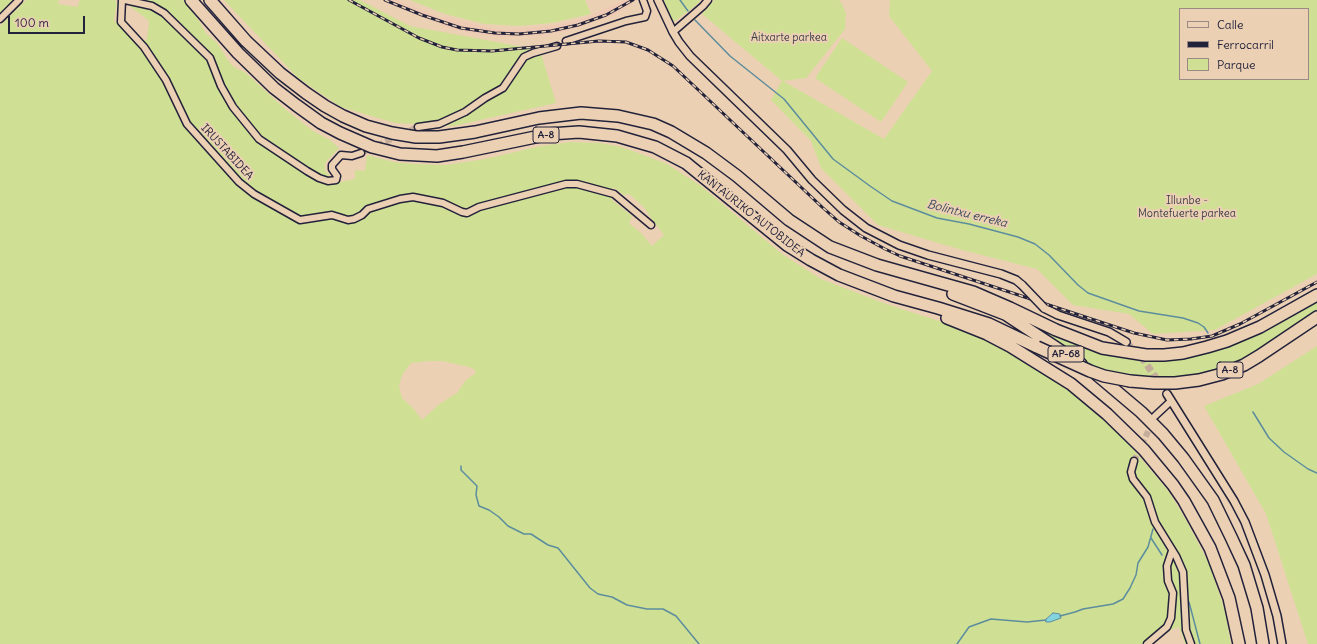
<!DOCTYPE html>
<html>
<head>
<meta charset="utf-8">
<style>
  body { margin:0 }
  #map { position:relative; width:1317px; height:644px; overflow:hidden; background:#ecd0b3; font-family:Delius,sans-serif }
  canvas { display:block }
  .legend { position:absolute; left:1179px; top:8px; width:130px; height:72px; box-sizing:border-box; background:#ecd0b3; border:1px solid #9b8a83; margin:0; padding:5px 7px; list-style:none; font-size:12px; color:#22223b }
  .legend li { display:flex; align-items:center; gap:8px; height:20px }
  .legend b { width:20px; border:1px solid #9b8a83 }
  .scale { position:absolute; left:8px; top:16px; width:77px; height:18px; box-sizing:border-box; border:2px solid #22223b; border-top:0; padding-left:5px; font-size:12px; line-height:14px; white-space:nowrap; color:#22223b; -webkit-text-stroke:3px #ecd0b3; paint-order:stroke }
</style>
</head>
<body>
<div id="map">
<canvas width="1317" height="644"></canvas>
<ul class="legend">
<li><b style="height:5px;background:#ecd0b3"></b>Calle</li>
<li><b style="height:5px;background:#22223b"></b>Ferrocarril</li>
<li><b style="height:11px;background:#cfe095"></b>Parque</li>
</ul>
<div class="scale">100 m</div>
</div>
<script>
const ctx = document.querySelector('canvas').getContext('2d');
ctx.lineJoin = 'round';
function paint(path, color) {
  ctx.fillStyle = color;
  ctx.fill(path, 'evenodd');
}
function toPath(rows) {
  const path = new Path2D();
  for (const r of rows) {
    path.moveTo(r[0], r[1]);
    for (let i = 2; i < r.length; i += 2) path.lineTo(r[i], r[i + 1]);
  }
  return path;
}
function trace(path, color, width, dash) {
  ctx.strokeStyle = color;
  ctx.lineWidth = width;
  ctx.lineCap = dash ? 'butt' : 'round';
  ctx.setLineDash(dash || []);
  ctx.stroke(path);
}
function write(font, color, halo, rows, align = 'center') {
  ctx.font = font + ' Delius,sans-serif';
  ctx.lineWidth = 4;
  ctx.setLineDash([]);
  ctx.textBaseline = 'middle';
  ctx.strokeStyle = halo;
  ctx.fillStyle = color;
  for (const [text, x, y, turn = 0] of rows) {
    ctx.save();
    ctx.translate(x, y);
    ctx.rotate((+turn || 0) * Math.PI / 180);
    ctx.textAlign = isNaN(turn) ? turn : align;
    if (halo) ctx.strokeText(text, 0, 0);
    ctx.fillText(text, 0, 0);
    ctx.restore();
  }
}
paint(toPath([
  [383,0,397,0,443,19,444,17,489,28,507,30,549,26,571,22,590,16,624,0,631,0,633,4,614,15,571,30,546,35,501,37,476,34,441,26,442,24,406,10]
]), '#eec9b3');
paint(toPath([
  [0,0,13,0,0,13],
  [26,0,59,0,58,4,77,7,80,0,115,0,117,3,114,20,137,44,147,39,149,21,131,7,126,2,126,0,183,0,197,18,206,33,218,44,227,59,234,67,246,73,285,109,313,131,330,140,339,148,325,163,325,170,335,183,355,179,355,170,365,171,367,155,394,162,414,164,446,165,485,159,541,146,571,142,600,143,621,147,633,151,667,164,701,186,782,254,821,279,886,304,945,323,969,332,1024,361,1061,383,1078,395,1116,429,1169,492,1187,522,1210,566,1224,608,1231,644,1185,644,1179,627,1171,630,1151,644,0,644,0,26],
  [613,187,624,195,629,194,645,208,648,214,664,235,652,246,641,233,629,223,632,216,612,200],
  [429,361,442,361,469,367,474,369,476,373,466,380,457,393,438,405,422,420,413,408,402,398,399,386,402,375,411,363],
  [224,0,360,0,410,26,540,50,556,103,454,126,395,123,341,107,298,78],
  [410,0,585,0,591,14,552,23,519,26,485,24,445,14],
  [664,0,701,0,695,6,675,21,672,20,670,16],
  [714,0,839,0,842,4,846,14,845,29,806,78,783,81,884,139,932,71,889,16,890,0,1317,0,1317,274,1215,330,1153,334,1129,314,1073,305,1037,269,962,250,878,225,821,168,811,141,771,100,782,81,702,14],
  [1180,9,1308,9,1308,79,1180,79],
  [842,38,908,82,881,122,815,78],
  [1317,299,1317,313,1245,361,1213,373,1177,379,1146,379,1111,373,1090,366,1020,316,1088,347,1182,356],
  [1317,346,1317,644,1308,644,1266,514,1204,406,1258,384]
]), '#cfe095');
const water = toPath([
  [1053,613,1060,614,1061,618,1050,622,1046,622,1045,620,1053,613]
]);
paint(water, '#84d4df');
trace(water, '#5d8d9d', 1);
trace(toPath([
  [680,0,688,11],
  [695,20,730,56,784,99,833,159,870,186,892,201,937,218,969,224,1018,237,1035,244,1049,255,1078,285,1088,293,1139,311,1183,318,1198,323,1204,327,1208,333],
  [1253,412,1269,438,1284,452,1308,469,1317,473],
  [461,466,461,470,477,486,476,495,479,506,489,510,499,517,508,526,524,534,531,534,548,545,558,548,590,588,598,594,612,597,627,605,647,609,663,609,676,616,699,644],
  [1151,538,1162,555],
  [1189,602,1200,644],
  [1060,616,1075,612,1083,609,1113,604,1123,599,1130,588,1136,575,1138,563,1148,547,1153,529],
  [957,644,969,627,991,619,1027,622,1046,620]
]), '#5d8d9d', 1.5);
trace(toPath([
  [361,153,418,127],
  [1134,461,1153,421]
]), '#c4ad9b', 6, [6, 3]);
trace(toPath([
  [1126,342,1143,359,1167,394]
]), '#c4ad9b', 7, [7, 3.5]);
const minor = toPath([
  [122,0,121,22,144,47,166,80,187,124,239,182,254,194,300,220,332,215,348,220,354,219,362,215,368,209,400,199,413,197,443,203,462,212,467,213,479,207,566,184,577,184,614,194,651,225],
  [125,0,152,6,164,13,210,58,221,86,233,107,259,139,307,171,319,178,328,181,336,180,337,176,332,169,332,165,341,155,352,156,361,153],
  [0,19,19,0],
  [673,32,703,6,708,0],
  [566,41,626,21,645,17,647,11,643,0],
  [418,127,439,124,465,112,485,98,503,88,524,57,533,53,557,46],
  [1155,416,1171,401],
  [1134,461,1131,472,1133,479,1147,497,1155,522,1176,556,1183,572,1186,630,1191,644],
  [1147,644,1167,627,1171,618,1173,593,1168,581,1167,566,1172,551]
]);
const tertiary = toPath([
  [658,0,673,32,679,42,690,56,787,150,812,180,843,210,866,228,899,245,928,255,1001,274,1016,280,1022,285],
  [1044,308,1058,315,1109,332,1126,342],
  [1167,394,1234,501,1245,522,1265,575,1277,616,1282,644]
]);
const motorway = toPath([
  [191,0,238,53,274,88,296,105,321,123,340,133,372,147,400,154,437,156,463,152,550,134,579,132,617,136,655,147,686,163,787,245,811,260,839,275,894,296,938,308,989,324,1037,347],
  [210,0,246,41,280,73,306,93,325,106,343,116,366,126,392,133,416,137,439,137,475,132,539,118,581,113,618,116,653,124,671,132,706,153,737,176,789,220,830,247,877,265,973,292,1010,308,1056,330,1102,348,1146,355,1164,355,1183,353,1207,347,1227,341,1260,327,1317,295],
  [953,294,1005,314,1081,364],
  [947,318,987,334,1010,346,1071,384,1107,414,1144,450,1173,485,1184,501,1210,548,1229,598,1239,644],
  [1096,374,1141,412,1163,434,1183,458,1213,500,1231,537,1244,565,1257,608,1263,644],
  [1130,381,1154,383,1175,383,1199,380,1222,374,1244,365,1259,356,1317,317]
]);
trace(minor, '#22223b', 9);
trace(tertiary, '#22223b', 10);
trace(motorway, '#22223b', 14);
trace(minor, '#ecd0b3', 6);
trace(tertiary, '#ecd0b3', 7);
trace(motorway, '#ecd0b3', 11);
const rail = toPath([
  [349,0,419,38,442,47,457,50,492,51,599,41,626,42,648,50,673,66,822,207,839,222,861,236,885,249,900,256,1134,333,1167,340,1191,339,1212,336,1240,324,1317,282],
  [385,0,422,15,461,28,495,33,519,34,551,31,578,25,606,15,633,0]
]);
trace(rail, '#22223b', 3);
trace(rail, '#ecd0b3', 1.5, [4.5]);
const tertiaryBridge = toPath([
  [1022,285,1044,308]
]);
const motorwayBridge = toPath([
  [1037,347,1090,371,1104,376,1130,381]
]);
trace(tertiaryBridge, '#22223b', 10, []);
trace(motorwayBridge, '#22223b', 14, []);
trace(tertiaryBridge, '#ecd0b3', 7);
trace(motorwayBridge, '#ecd0b3', 11);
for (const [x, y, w] of [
  [546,135,26],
  [1066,354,36],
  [1230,370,26]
]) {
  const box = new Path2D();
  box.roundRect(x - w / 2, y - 8, w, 16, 3);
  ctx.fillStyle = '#ecd0b3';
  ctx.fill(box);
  trace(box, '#22223b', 1);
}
write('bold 10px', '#22223b', null, [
  ["A-8",546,135],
  ["AP-68",1066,354],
  ["A-8",1230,370]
]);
write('11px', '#3c3e48', '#ecd0b3', [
  ["Aitxarte parkea",789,38],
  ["Illunbe -",1187,201],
  ["Montefuerte parkea",1187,214]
]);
write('11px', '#22223b', '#ecd0b3', [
  ["IRUSTABIDEA",227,152,47],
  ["KANTAURIKO AUTOBIDEA",751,214,38]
]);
write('italic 12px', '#36465c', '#ecd0b3', [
  ["Bolintxu erreka",967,214,14]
]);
</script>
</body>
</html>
